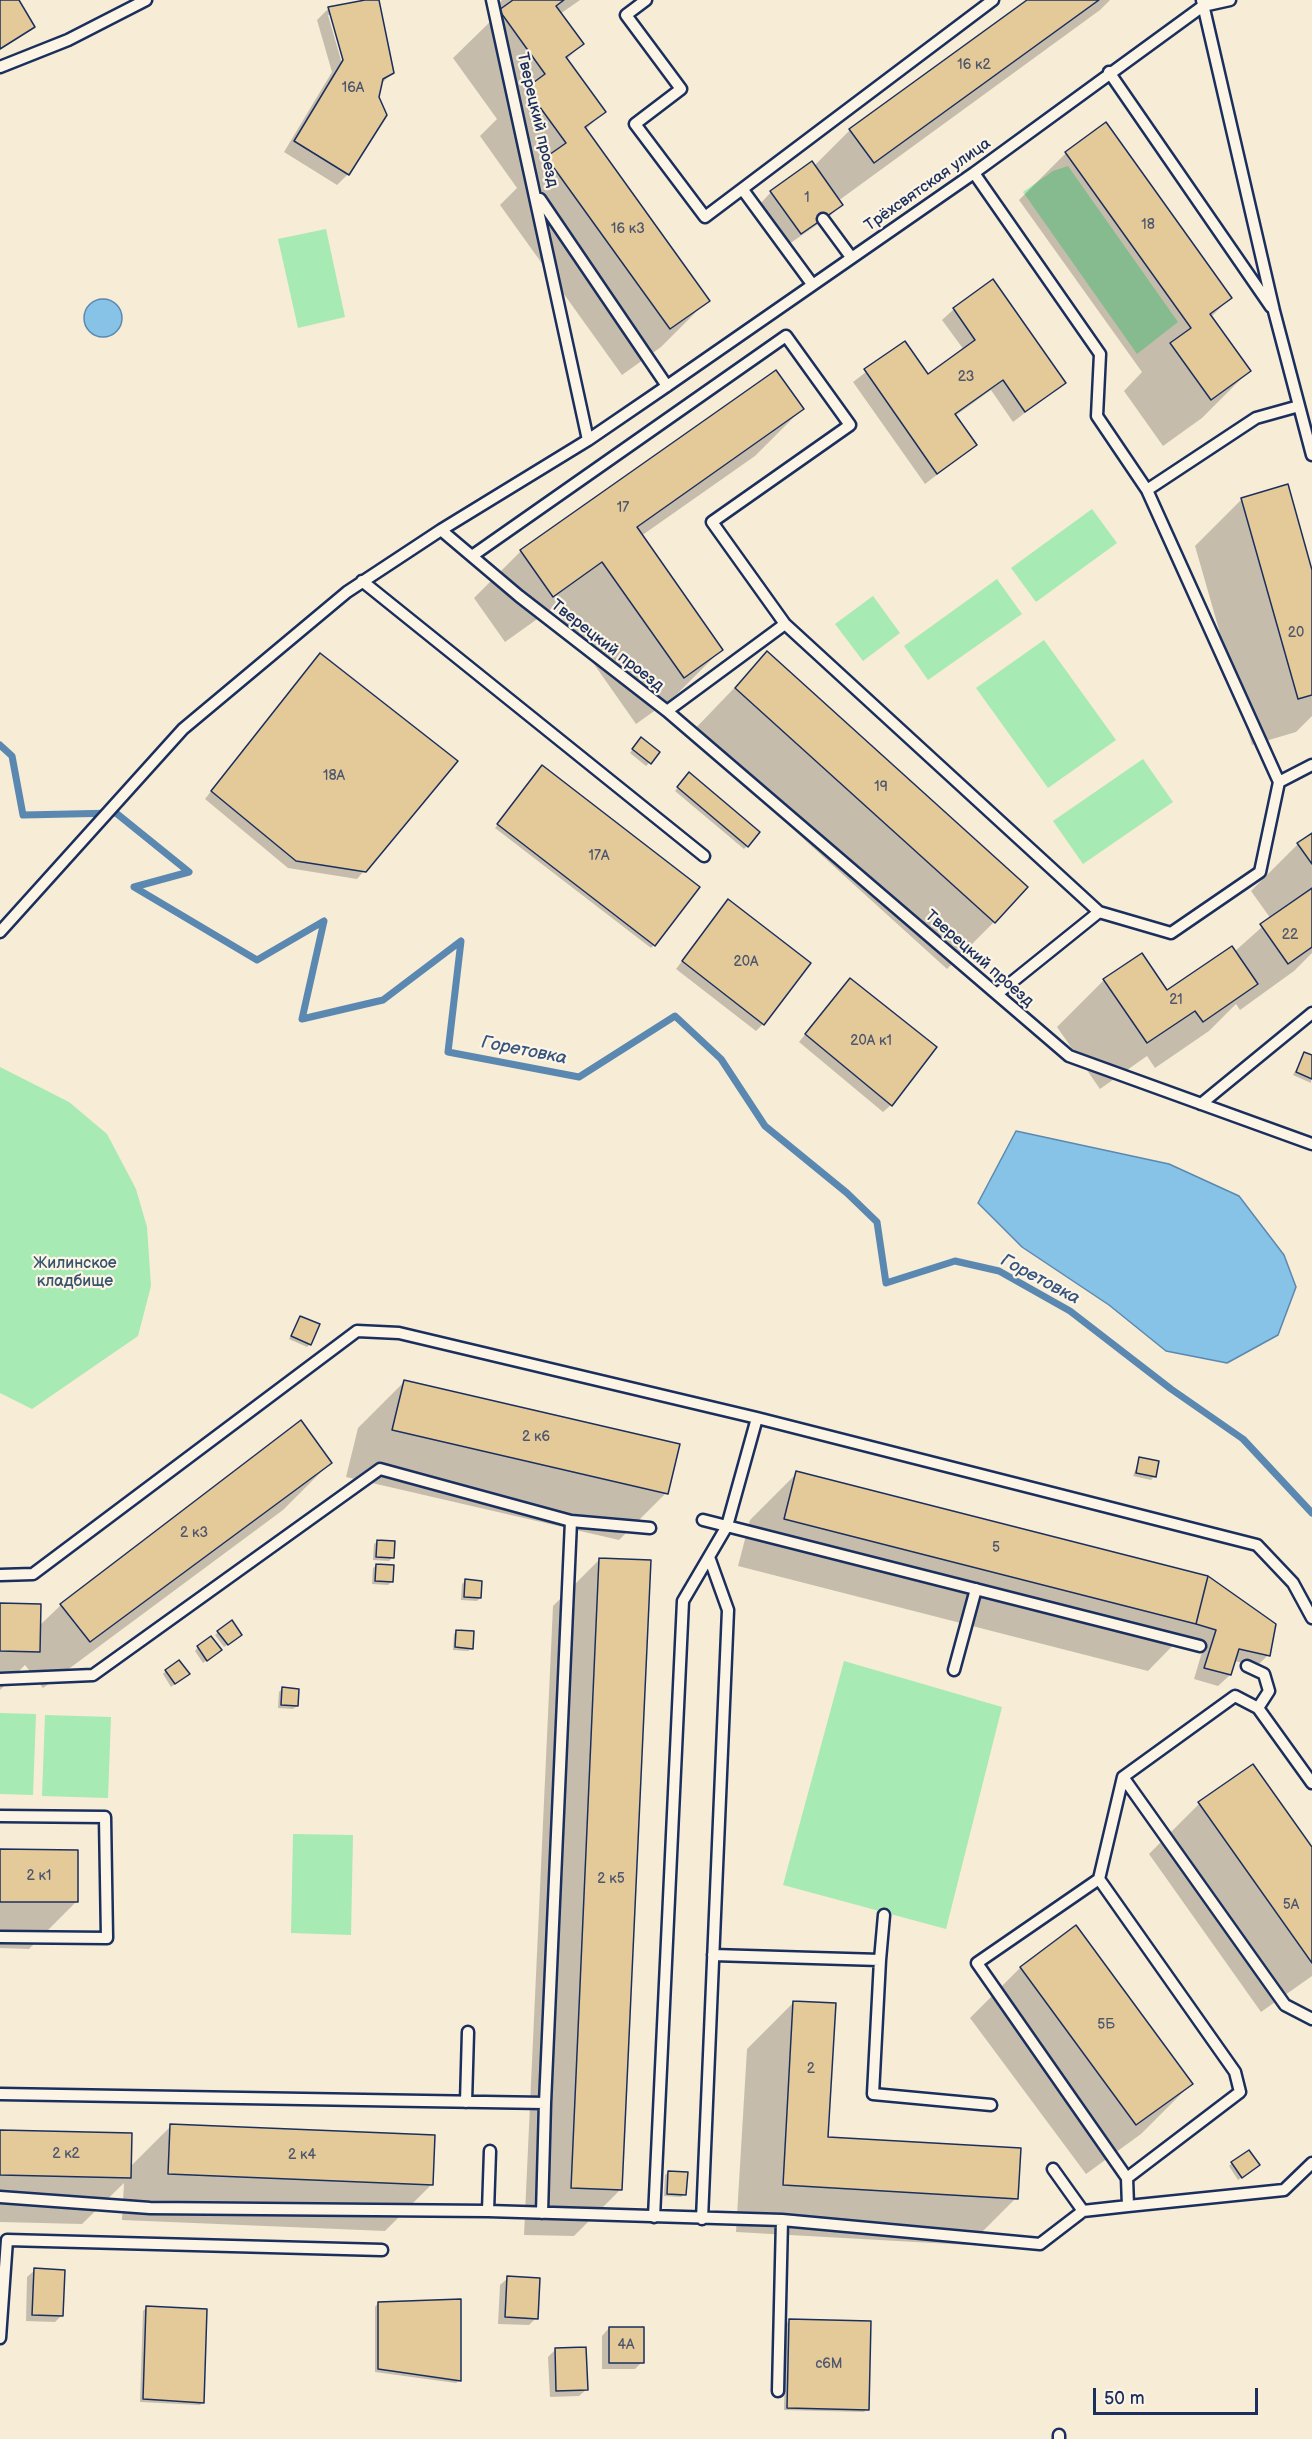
<!DOCTYPE html>
<html>
<head>
<meta charset="utf-8">
<style>
  body { margin:0 }
  #map { position:relative; width:1312px; height:2439px; overflow:hidden; background:#f7ecd6; font-family:"Balsamiq Sans",sans-serif }
  canvas { display:block }
  .scale { position:absolute; left:1093px; top:2388px; width:165px; height:27px; box-sizing:border-box; border:3px solid #1b2f5e; border-top:0; padding-left:8px; font-size:18px; line-height:21px; white-space:nowrap; color:#1b2f5e; -webkit-text-stroke:4px #fcf5e5; paint-order:stroke }
</style>
</head>
<body>
<div id="map">
<canvas width="1312" height="2439"></canvas>
<div class="scale">50 m</div>
</div>
<script>
const ctx = document.querySelector('canvas').getContext('2d');
ctx.lineJoin = 'round';
function paint(path, color) {
  ctx.fillStyle = color;
  ctx.fill(path, 'evenodd');
}
function toPath(rows) {
  const path = new Path2D();
  for (const r of rows) {
    if (r.length === 3) {
      path.moveTo(r[0] + r[2], r[1]);
      path.arc(r[0], r[1], r[2], 0, 2 * Math.PI);
      continue;
    }
    path.moveTo(r[0], r[1]);
    for (let i = 2; i < r.length; i += 2) path.lineTo(r[i], r[i + 1]);
  }
  return path;
}
function trace(path, color, width, dash) {
  ctx.strokeStyle = color;
  ctx.lineWidth = width;
  ctx.lineCap = dash ? 'butt' : 'round';
  ctx.setLineDash(dash || []);
  ctx.stroke(path);
}
function write(font, color, halo, rows, align = 'center') {
  ctx.font = font + ' "Balsamiq Sans",sans-serif';
  ctx.lineWidth = 4.5;
  ctx.setLineDash([]);
  ctx.textBaseline = 'middle';
  ctx.strokeStyle = halo;
  ctx.fillStyle = color;
  for (const [text, x, y, turn = 0] of rows) {
    ctx.save();
    ctx.translate(x, y);
    ctx.rotate((+turn || 0) * Math.PI / 180);
    ctx.textAlign = isNaN(turn) ? turn : align;
    if (halo) ctx.strokeText(text, 0, 0);
    ctx.fillText(text, 0, 0);
    ctx.restore();
  }
}
paint(toPath([
  [1068,166,1178,322,1137,354,1023,192,1053,171],
  [326,229,345,317,298,328,278,239],
  [1092,509,1117,543,1036,602,1011,568],
  [997,579,1022,614,928,680,904,646],
  [873,596,900,633,863,661,835,624],
  [1044,640,1116,740,1048,788,976,688],
  [1143,759,1173,802,1083,864,1053,821],
  [0,1067,69,1102,107,1134,136,1189,147,1227,151,1286,138,1336,32,1409,0,1393],
  [844,1661,1002,1707,946,1929,783,1885],
  [0,1713,36,1714,33,1795,0,1794],
  [45,1715,111,1717,108,1798,42,1796],
  [293,1834,353,1835,351,1935,291,1933]
]), '#a7eab3');
const water = toPath([
  [103,318,19],
  [1016,1131,1169,1164,1239,1196,1284,1255,1296,1287,1278,1335,1227,1363,1166,1351,1109,1305,1022,1247,978,1203,1016,1131]
]);
paint(water, '#86c3e6');
trace(water, '#5b88b0', 1.5);
paint(toPath([
  [0,0,17,0,33,27,0,50],
  [377,0,392,73,380,85,348,174,337,185,284,152,332,72,317,20,328,9],
  [328,15,331,15,346,67,343,67],
  [502,0,580,0,560,14,582,44,566,60,604,112,585,130,708,300,661,347,622,375,500,205,517,188,480,136,497,119,453,58,495,17,491,11],
  [1029,0,1110,0,1100,10,838,201,841,205,830,216,789,244,760,204,771,192,814,166,850,130],
  [1066,153,1230,298,1211,317,1249,371,1202,418,1163,446,1124,391,1142,372,1019,200],
  [954,309,1064,383,1013,422,991,390,955,416,976,445,925,484,853,382,904,343,927,376,964,350,942,320],
  [802,409,755,456,641,536,721,650,674,697,636,724,554,607,505,642,474,598,521,551],
  [1242,499,1312,576,1312,716,1296,732,1252,745,1195,546],
  [767,654,994,922,947,969,689,735],
  [313,662,364,871,357,879,288,868,205,799],
  [638,742,649,763,646,766,630,753],
  [539,771,654,945,651,948,495,828],
  [689,774,747,846,744,849,675,791],
  [1312,835,1312,953,1294,971,1240,1010,1236,1004,1209,1031,1155,1068,1147,1056,1100,1089,1057,1027,1104,980,1167,992,1234,952,1271,919,1251,891,1298,844],
  [728,901,763,1024,756,1031,676,969],
  [843,987,891,1105,883,1112,799,1042],
  [1305,1053,1312,1057,1311,1083,1293,1075],
  [300,1318,310,1344,307,1347,289,1339],
  [405,1381,666,1493,619,1540,346,1477,358,1428],
  [1140,1458,1155,1476,1151,1480,1133,1476],
  [330,1463,283,1510,43,1688,25,1665,0,1690,0,1605,39,1626,61,1605],
  [797,1473,1208,1578,1268,1655,1257,1666,1234,1661,1230,1675,1218,1686,1194,1679,1205,1642,1183,1635,1148,1671,738,1566,750,1520],
  [378,1541,392,1558,389,1561,373,1560,374,1544],
  [600,1559,621,2189,574,2236,524,2235,553,1606],
  [377,1565,391,1582,388,1585,372,1584,373,1568],
  [465,1581,480,1598,477,1601,461,1600,462,1584],
  [457,1631,471,1648,468,1651,453,1650,454,1634],
  [218,1632,237,1638,224,1647,215,1635],
  [198,1647,217,1653,203,1663,195,1651],
  [166,1671,185,1677,171,1687,163,1674],
  [282,1689,297,1706,293,1709,278,1708,279,1692],
  [1199,1804,1312,1849,1312,1976,1261,2012,1149,1854],
  [0,1851,76,1902,29,1949,0,1948],
  [1076,1927,1191,2084,1141,2134,1086,2174,970,2018,1020,1968],
  [794,2002,826,2139,1016,2198,969,2245,736,2232,747,2049],
  [171,2126,432,2184,385,2231,122,2220,124,2183,82,2224,0,2222,0,2131,130,2167],
  [1232,2163,1255,2168,1238,2180,1229,2166],
  [669,2172,685,2194,681,2197,664,2196,665,2175],
  [35,2270,62,2315,55,2322,26,2321,27,2277],
  [508,2278,536,2318,529,2325,498,2324,500,2285],
  [378,2303,460,2380,456,2383,375,2372,375,2307],
  [146,2308,203,2402,200,2405,140,2402,143,2311],
  [789,2321,867,2409,864,2412,784,2410,786,2324],
  [609,2328,642,2362,635,2369,602,2369,602,2336],
  [555,2350,587,2389,579,2396,550,2397,548,2357]
]), '#0003');
trace(toPath([
  [0,745,12,756,23,815,116,813,189,872,134,887,257,960,324,921,302,1019,383,1000,461,941,448,1052,579,1077,675,1016,721,1059,765,1126,847,1193,877,1222,886,1283,955,1261,999,1271,1070,1311,1171,1389,1243,1439,1312,1513]
]), '#5b88b0', 7);
const building = toPath([
  [0,0,19,0,35,27,0,49,0,0],
  [365,0,379,0,394,73,383,79,379,97,387,115,349,175,294,141,343,60,328,7,365,0],
  [513,0,564,0,556,6,584,44,566,57,606,112,585,127,710,301,670,329,546,157,566,143,526,88,545,74,499,10,513,0],
  [1027,0,1099,0,874,163,849,129,1027,0],
  [1106,122,1232,298,1210,314,1251,371,1211,400,1170,343,1191,328,1065,152,1106,122],
  [812,161,843,205,801,234,770,191,812,161],
  [993,279,1066,383,1025,412,1003,380,955,414,977,445,937,474,864,369,905,341,928,374,975,340,953,308,993,279],
  [776,370,804,409,637,527,723,650,684,678,602,562,553,597,520,550,776,370],
  [1288,484,1312,570,1312,695,1298,699,1241,498,1288,484],
  [767,651,1028,887,995,923,735,688,767,651],
  [320,653,458,761,366,872,296,861,211,791,320,653],
  [641,737,660,752,651,764,632,749,641,737],
  [542,765,700,887,655,946,497,824,542,765],
  [689,772,760,832,748,847,677,787,689,772],
  [1312,833,1312,864,1297,843,1312,833],
  [1312,888,1312,947,1288,964,1260,924,1312,888],
  [728,899,811,963,764,1025,682,961,728,899],
  [1232,946,1258,984,1203,1022,1195,1011,1147,1043,1103,979,1142,953,1167,990,1232,946],
  [850,978,937,1047,892,1106,805,1034,850,978],
  [1304,1052,1312,1055,1312,1079,1296,1072,1304,1052],
  [300,1316,320,1324,311,1345,291,1336,300,1316],
  [404,1380,680,1444,668,1494,392,1430,404,1380],
  [301,1420,332,1463,90,1642,60,1604,301,1420],
  [1139,1457,1159,1461,1156,1477,1136,1473,1139,1457],
  [796,1471,1208,1576,1196,1624,784,1519,796,1471],
  [377,1540,395,1541,394,1558,376,1557,377,1540],
  [599,1558,651,1560,622,2190,571,2188,599,1558],
  [376,1564,394,1565,393,1582,375,1581,376,1564],
  [1208,1576,1276,1624,1270,1656,1239,1649,1231,1675,1204,1668,1216,1630,1196,1624,1208,1576],
  [465,1579,482,1581,481,1598,464,1597,465,1579],
  [0,1603,41,1604,40,1652,0,1651,0,1603],
  [232,1620,242,1635,228,1645,217,1631,232,1620],
  [456,1630,474,1631,473,1649,455,1647,456,1630],
  [211,1636,222,1650,207,1661,197,1646,211,1636],
  [179,1660,190,1674,175,1684,165,1670,179,1660],
  [282,1687,299,1689,298,1706,281,1705,282,1687],
  [1253,1764,1312,1847,1312,1963,1198,1802,1253,1764],
  [0,1849,78,1850,78,1902,0,1902,0,1849],
  [1076,1925,1193,2084,1136,2125,1020,1967,1076,1925],
  [793,2001,836,2003,828,2137,1021,2148,1018,2199,783,2185,793,2001],
  [170,2124,435,2135,433,2185,168,2174,170,2124],
  [0,2130,132,2133,131,2178,0,2175,0,2130],
  [1249,2150,1260,2165,1242,2178,1231,2162,1249,2150],
  [668,2171,688,2172,686,2195,667,2194,668,2171],
  [34,2268,65,2270,63,2316,32,2315,34,2268],
  [507,2276,540,2278,538,2319,505,2317,507,2276],
  [461,2299,461,2381,378,2369,378,2302,461,2299],
  [146,2306,207,2309,204,2403,143,2399,146,2306],
  [789,2319,871,2321,869,2410,787,2408,789,2319],
  [609,2327,644,2327,644,2363,609,2363,609,2327],
  [586,2347,588,2390,556,2391,555,2348,586,2347]
]);
paint(building, '#e4c999');
trace(building, '#1b2f5e', 1.5);
const lane = toPath([
  [492,0,588,440],
  [646,0,626,15,681,89,635,124,705,217,993,0],
  [1202,0,1274,311,1312,455],
  [1230,0,1203,6,974,173,667,386,588,440,441,530,519,596,667,711,1069,1056,1312,1144],
  [0,67,68,40,146,0],
  [1109,72,1271,307],
  [974,173,1100,354,1097,416,1147,490,1256,418,1299,406],
  [743,190,812,284],
  [540,199,667,386],
  [823,219,851,257],
  [472,556,786,336,850,425,712,522,785,624,667,711],
  [362,581,704,856],
  [785,624,1099,912,997,994],
  [1279,782,1312,765],
  [1099,912,1171,933,1260,872,1279,782,1147,490],
  [0,932,183,729,347,592,441,530],
  [1201,1104,1312,1013],
  [703,1520,1200,1646],
  [571,1521,650,1528],
  [0,1575,33,1574,357,1331,399,1333,757,1418,1257,1545,1293,1583,1312,1618],
  [1247,1666,1264,1674,1269,1691,1258,1708],
  [954,1670,976,1589],
  [0,1679,93,1675,380,1469,571,1521,545,2103,0,2094],
  [1123,1777,1099,1879,977,1963,1127,2178,1128,2206,1284,2190,1312,2163],
  [1312,1783,1258,1708,1235,1696,1123,1777,1285,2005,1312,2019],
  [0,1816,105,1817,107,1938,0,1937],
  [1099,1879,1235,2072,1240,2092,1127,2178],
  [713,1955,880,1960,873,2094,991,2105],
  [880,1960,884,1915],
  [466,2102,468,2032],
  [1053,2169,1083,2211],
  [0,2197,150,2208,488,2211,782,2220,1040,2244,1083,2211,1128,2206],
  [488,2211,490,2151],
  [542,2213,545,2103],
  [654,2217,683,1601,727,1526,757,1418],
  [702,2219,728,1610,709,1557],
  [0,2338,7,2240,382,2250],
  [778,2391,782,2220],
  [1059,2439,1059,2435]
]);
trace(lane, '#1b2f5e', 15);
trace(lane, '#fcf5e5', 10);
write('14px', '#4d566d', null, [
  ["16 к2",974,65],
  ["16А",353,88],
  ["1",807,198],
  ["18",1148,225],
  ["16 к3",628,229],
  ["23",966,377],
  ["17",623,508],
  ["20",1296,633],
  ["18А",334,776],
  ["19",881,787],
  ["17А",599,856],
  ["22",1290,935],
  ["20А",746,962],
  ["21",1176,1000],
  ["20А к1",871,1041],
  ["2 к6",536,1437],
  ["2 к3",194,1533],
  ["5",996,1548],
  ["2 к1",39,1876],
  ["2 к5",611,1879],
  ["5А",1291,1905],
  ["5Б",1106,2025],
  ["2",811,2069],
  ["2 к2",66,2154],
  ["2 к4",302,2155],
  ["4А",626,2345],
  ["с6М",829,2364]
]);
write('16px', '#1b2f5e', '#fcf5e5', [
  ["Тверецкий проезд",537,120,77],
  ["Трёхсвятская улица",928,185,-35],
  ["Тверецкий проезд",607,646,38],
  ["Тверецкий проезд",979,959,41]
]);
write('16px', '#37546f', '#fcf5e5', [
  ["Жилинское",75,1264],
  ["кладбище",75,1282]
]);
write('italic 18px', '#365480', '#fcf5e5', [
  ["Горетовка",524,1051,11],
  ["Горетовка",1040,1280,28]
]);
</script>
</body>
</html>
